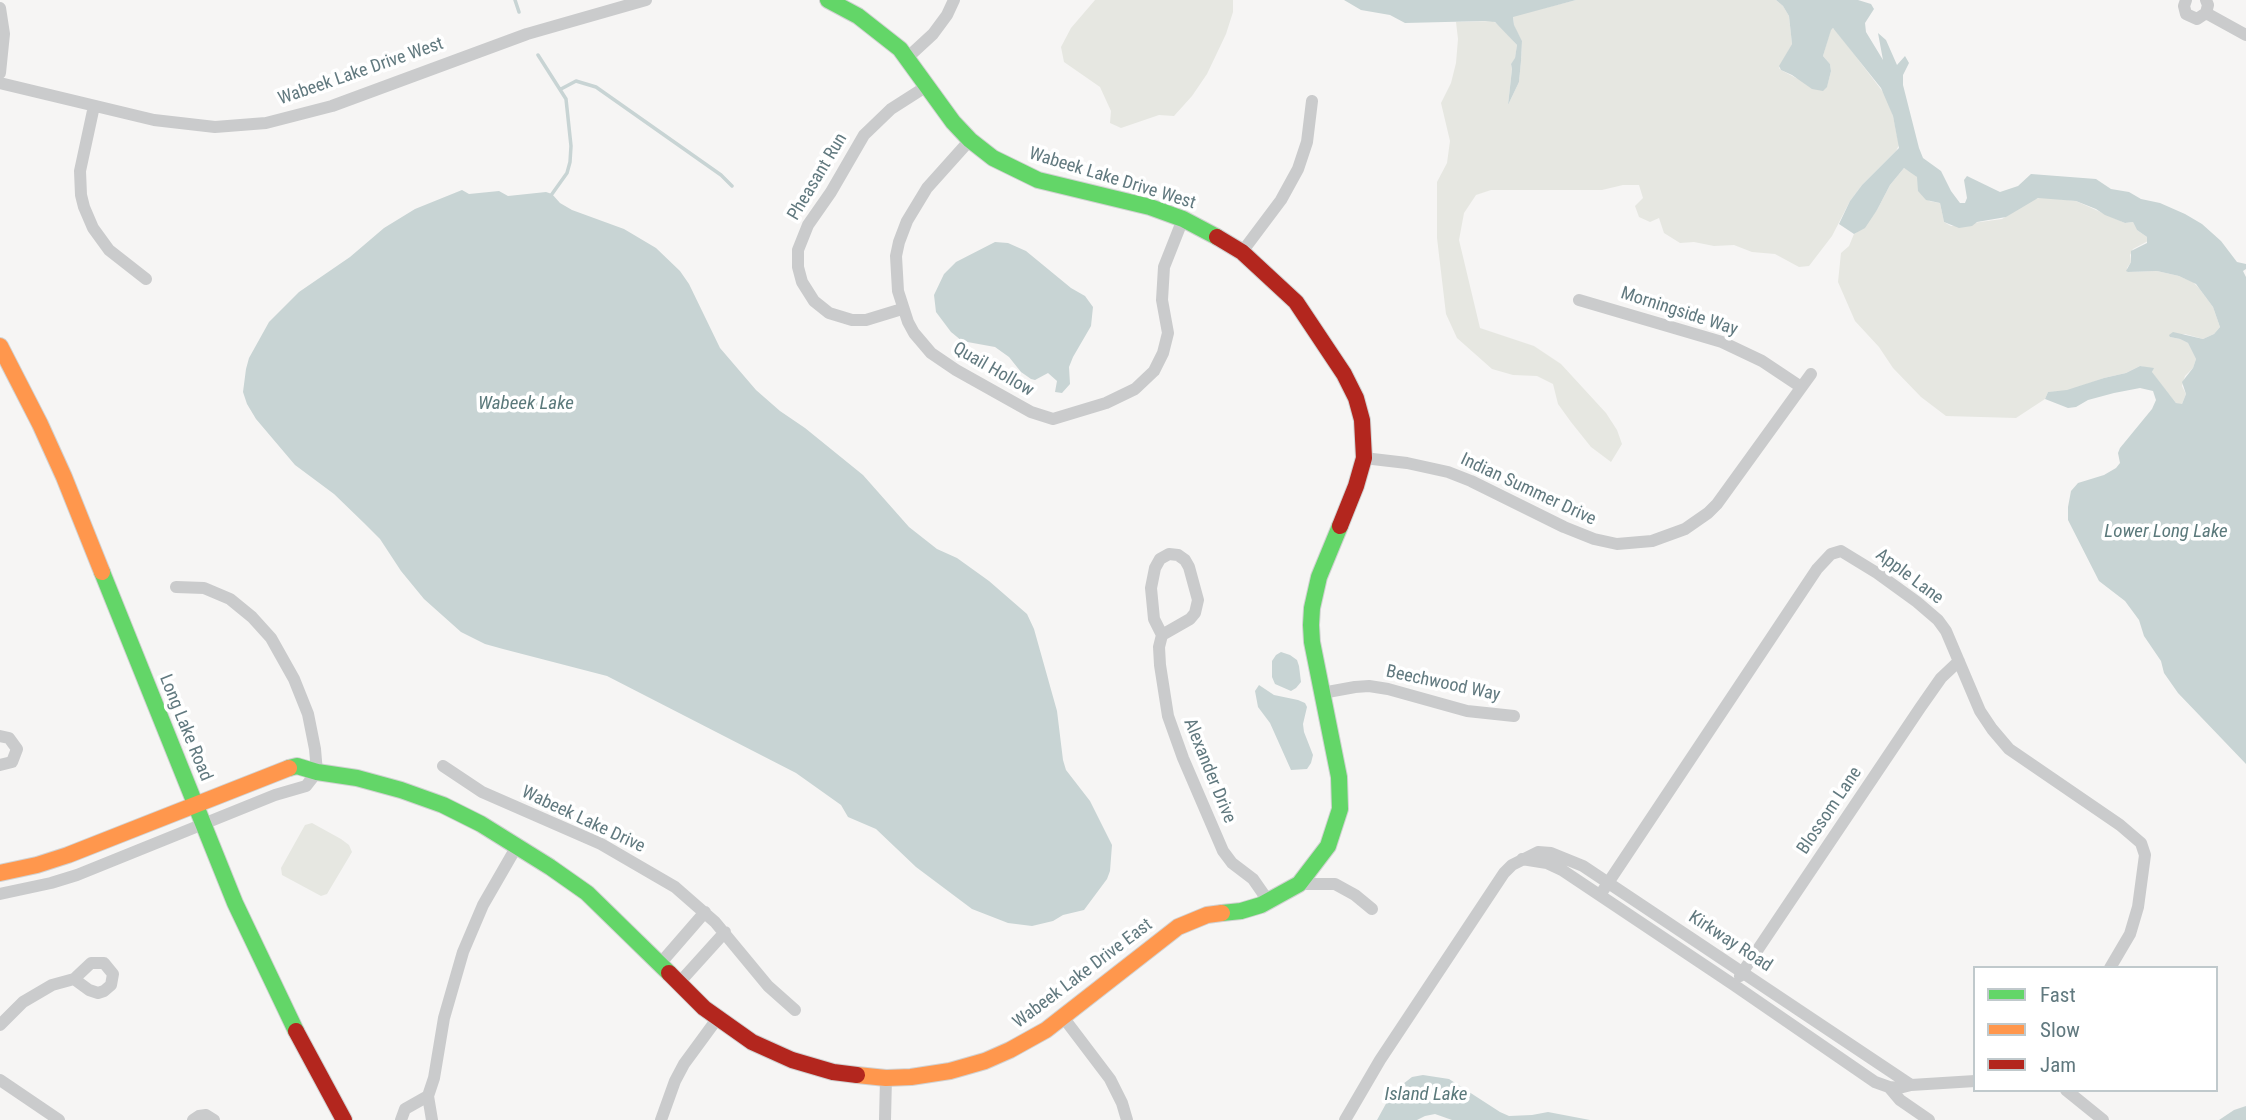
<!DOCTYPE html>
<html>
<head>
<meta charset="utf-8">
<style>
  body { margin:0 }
  #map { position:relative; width:2246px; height:1120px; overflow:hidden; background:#f6f5f4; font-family:"Roboto Condensed",sans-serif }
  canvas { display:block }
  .legend { position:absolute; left:1973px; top:966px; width:245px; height:126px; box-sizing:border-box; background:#fff; border:2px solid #c0c9cc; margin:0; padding:9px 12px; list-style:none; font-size:21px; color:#61797f }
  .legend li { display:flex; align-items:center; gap:14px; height:35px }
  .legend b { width:35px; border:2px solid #c0c9cc }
</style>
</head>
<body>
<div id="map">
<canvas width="2246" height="1120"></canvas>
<ul class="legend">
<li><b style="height:9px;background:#63d668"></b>Fast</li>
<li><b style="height:9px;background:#ff974d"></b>Slow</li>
<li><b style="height:9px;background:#b3261e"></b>Jam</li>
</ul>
</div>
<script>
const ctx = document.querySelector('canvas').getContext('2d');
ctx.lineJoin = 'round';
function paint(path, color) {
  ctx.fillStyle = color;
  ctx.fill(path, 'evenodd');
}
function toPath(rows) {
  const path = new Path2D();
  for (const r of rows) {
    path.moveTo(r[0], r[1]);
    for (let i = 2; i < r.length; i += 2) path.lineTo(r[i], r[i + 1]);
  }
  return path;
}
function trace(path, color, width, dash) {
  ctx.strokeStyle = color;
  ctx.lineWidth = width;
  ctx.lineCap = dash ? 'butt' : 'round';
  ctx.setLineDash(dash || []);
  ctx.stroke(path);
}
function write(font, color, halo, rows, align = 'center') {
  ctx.font = font + ' "Roboto Condensed",sans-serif';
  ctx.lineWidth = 7;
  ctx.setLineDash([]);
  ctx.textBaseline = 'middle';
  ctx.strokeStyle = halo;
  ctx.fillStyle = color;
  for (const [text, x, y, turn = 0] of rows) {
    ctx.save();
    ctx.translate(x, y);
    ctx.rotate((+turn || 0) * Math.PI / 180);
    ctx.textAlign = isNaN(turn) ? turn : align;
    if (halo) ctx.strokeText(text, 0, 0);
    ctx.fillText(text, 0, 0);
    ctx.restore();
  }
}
paint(toPath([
  [1095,0,1233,0,1233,12,1226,34,1207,74,1192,96,1174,116,1159,115,1121,128,1110,123,1111,111,1100,87,1064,62,1061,47,1071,28],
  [1576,0,1776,0,1783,6,1789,16,1792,44,1779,68,1781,70,1796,78,1827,86,1831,71,1830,64,1823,56,1831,28,1835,29,1886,96,1893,116,1899,145,1896,151,1862,185,1850,201,1832,236,1809,266,1799,267,1775,254,1752,252,1734,245,1714,246,1694,242,1680,243,1664,233,1659,218,1650,222,1639,217,1635,206,1643,198,1639,185,1623,185,1602,190,1491,190,1476,195,1464,213,1459,240,1480,328,1534,346,1561,364,1606,413,1617,430,1622,444,1611,462,1591,447,1571,422,1558,404,1553,384,1537,376,1513,375,1492,369,1457,338,1446,314,1437,238,1437,182,1447,163,1450,141,1441,103,1451,83,1456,63,1458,39,1456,22,1493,21,1500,26,1517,45,1515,59,1511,64,1512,69,1508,105,1519,82,1521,61,1522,41,1514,26,1513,16],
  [1904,168,1916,175,1929,201,1940,203,1944,222,1951,226,2002,219,2032,200,2042,197,2076,201,2125,223,2133,222,2137,230,2147,237,2148,241,2133,249,2130,255,2131,262,2127,268,2128,272,2157,271,2179,276,2193,282,2199,288,2213,307,2220,327,2214,334,2203,339,2185,334,2170,337,2180,339,2188,343,2196,359,2193,368,2185,376,2182,386,2186,394,2182,404,2180,405,2176,403,2152,373,2153,369,2140,366,2126,373,2104,378,2067,391,2048,392,2045,399,2016,418,1946,416,1921,397,1893,368,1879,347,1855,321,1838,282,1841,253,1849,246,1854,234,1856,233,1877,210,1890,185],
  [312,823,341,839,349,845,352,852,327,894,321,896,282,875,281,868,305,825]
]), '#e6e7e1');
paint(toPath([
  [1344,0,1576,0,1513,17,1514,25,1522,41,1521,61,1519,82,1508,105,1512,69,1511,64,1515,58,1517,45,1495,22,1485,21,1405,23,1390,15,1361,10],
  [1776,0,1858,0,1871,4,1874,9,1865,23,1866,32,1883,60,1878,33,1886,40,1897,65,1905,56,1909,63,1903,75,1903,85,1919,148,1923,158,1941,171,1951,191,1960,203,1965,203,1967,198,1964,180,1967,176,2000,192,2018,186,2031,174,2096,179,2111,189,2129,192,2141,199,2160,203,2185,214,2202,224,2221,241,2237,262,2246,264,2246,269,2243,271,2246,277,2246,764,2178,693,2164,673,2161,661,2144,636,2139,620,2125,601,2099,581,2068,520,2068,507,2071,491,2078,483,2104,475,2116,468,2120,463,2118,453,2120,448,2152,409,2156,400,2153,391,2140,388,2114,393,2088,400,2076,407,2068,408,2045,399,2048,392,2067,390,2104,378,2126,373,2140,366,2154,368,2152,372,2176,403,2182,404,2186,394,2182,382,2193,368,2196,359,2188,343,2180,339,2170,337,2169,335,2173,332,2203,339,2214,334,2220,327,2213,307,2196,284,2179,276,2157,271,2128,272,2126,271,2131,262,2131,251,2147,243,2147,237,2137,230,2133,222,2125,223,2105,215,2096,209,2076,201,2038,198,2006,217,1977,222,1972,226,1959,228,1944,222,1940,203,1926,200,1918,191,1917,177,1904,168,1890,185,1877,210,1865,228,1854,234,1839,224,1850,201,1862,185,1899,148,1893,116,1881,88,1833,28,1831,30,1823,56,1830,64,1831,71,1827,87,1823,91,1812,89,1792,75,1781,70,1779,66,1792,44,1789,16,1783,6],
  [462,190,469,194,499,191,508,196,546,192,552,194,560,203,572,210,624,229,656,248,680,271,689,284,720,348,756,390,780,411,805,428,863,475,909,527,937,549,957,558,989,581,1027,614,1034,629,1057,711,1063,760,1066,770,1090,801,1112,845,1110,871,1107,879,1084,910,1063,915,1053,921,1032,926,1008,923,972,909,916,867,876,829,848,817,841,805,796,773,607,676,503,649,485,644,461,632,424,599,401,571,380,539,364,523,334,494,295,465,256,419,247,404,243,392,246,369,249,358,269,322,299,292,350,257,384,228,415,209],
  [995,242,1008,243,1026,251,1071,288,1085,296,1093,307,1091,326,1073,357,1069,367,1070,384,1062,393,1055,392,1057,381,1048,373,1035,380,1031,379,1021,372,1009,357,995,347,962,341,951,332,936,312,934,295,944,274,956,262],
  [1281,652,1290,655,1297,660,1299,666,1301,682,1296,688,1291,691,1275,684,1272,677,1272,661,1276,655],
  [1259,685,1274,695,1298,700,1305,703,1307,707,1303,724,1304,732,1313,755,1311,763,1307,769,1291,770,1270,723,1258,707,1255,691],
  [1423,1075,1449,1079,1500,1112,1509,1116,1532,1115,1548,1112,1590,1120,1452,1120,1435,1114,1425,1116,1417,1120,1377,1120,1388,1100,1403,1084,1412,1077],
  [2246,1106,2246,1120,2219,1120,2234,1110]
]), '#c8d4d4');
trace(toPath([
  [515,0,519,12],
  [538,55,566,99,571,146,570,162,567,173,552,194],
  [561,89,576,81,596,87,721,175,732,186]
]), '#c8d4d4', 3.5);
const fast = toPath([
  [828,0,858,16,900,49,953,122,970,140,993,158,1038,180,1150,207,1183,219,1217,237],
  [102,572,235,903,296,1031],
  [289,768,297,766,317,772,357,778,401,790,443,805,481,824,550,867,587,893,669,973],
  [1222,913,1241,911,1261,905,1299,884,1328,846,1340,809,1339,777,1312,642,1311,625,1312,608,1319,577,1340,526]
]);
const slow = toPath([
  [0,346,40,424,64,477,102,572],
  [0,873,37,865,68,855,289,768],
  [857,1075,886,1078,911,1077,950,1071,985,1061,1010,1050,1046,1030,1178,927,1207,915,1222,913]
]);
const jam = toPath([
  [1217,237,1242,252,1296,302,1344,374,1356,398,1362,420,1364,458,1356,486,1340,526],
  [669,973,704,1008,752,1042,792,1060,833,1072,857,1075],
  [296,1031,344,1120]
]);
trace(fast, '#d1d2d2', 18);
trace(slow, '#d1d2d2', 18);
trace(jam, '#d1d2d2', 18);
trace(toPath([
  [2186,0,2184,6,2186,14,2197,19,2206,13,2208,5,2206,0],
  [0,8,4,34,0,73],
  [2206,13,2246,35],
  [907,58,933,34,947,15,954,0],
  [0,83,154,120,215,127,266,123,332,106,527,34,646,0],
  [94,106,80,171,81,195,84,207,93,228,109,250,146,279],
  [970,140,927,188,907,221,899,242,896,256,898,291,908,322,914,333,931,353,956,370,1031,412,1053,419,1106,403,1135,389,1154,371,1163,353,1168,333,1162,300,1164,267,1183,219],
  [1242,252,1281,200,1298,169,1307,142,1312,101],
  [1579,300,1722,342,1762,361,1801,387],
  [902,309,866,320,852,320,829,313,814,301,802,282,798,267,798,250,808,225,831,192,864,135,891,109,927,86],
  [1364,458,1407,463,1448,472,1471,481,1564,527,1594,539,1617,544,1652,541,1685,529,1708,513,1717,504,1811,374],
  [1162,635,1190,619,1195,613,1198,600,1189,567,1185,560,1178,555,1169,554,1160,559,1155,568,1151,588,1154,619,1162,635,1159,647,1160,665,1168,716,1183,758,1223,851,1232,863,1253,879,1269,902],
  [1322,693,1355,687,1369,686,1388,689,1467,711,1514,716],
  [0,736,9,738,17,749,12,762,0,765],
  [443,766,482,792,601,844,675,887,715,922,768,986,795,1010],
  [1522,859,1547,863,1562,870,1734,985,1875,1082,1889,1087,1899,1088,1911,1085,1975,1081],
  [1299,884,1335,884,1355,895,1372,909],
  [0,894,51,883,77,875,275,795,306,786,317,772,315,749,308,714,294,679,271,638,252,617,230,599,204,588,176,587],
  [1600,895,1817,569,1831,554,1841,551,1877,573,1917,602,1938,620,1946,631,1980,711,1992,729,2009,749,2120,825,2141,843,2145,855,2138,907,2130,934,2110,968],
  [659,965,705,912],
  [1740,976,1920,708,1941,678,1959,661],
  [678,984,725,932],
  [1063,1017,1110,1079,1122,1103,1127,1120],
  [0,1025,23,1002,52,985,74,979,91,963,104,963,113,974,111,985,104,991,98,993,89,990,74,979],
  [0,1080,59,1120],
  [1889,1087,1900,1100,1929,1120],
  [2066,1090,2103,1120],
  [428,1096,434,1078,444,1018,463,952,483,905,517,846],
  [193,1120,199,1116,206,1115,214,1120],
  [401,1120,405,1109,428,1096,432,1120],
  [661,1120,675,1081,684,1064,717,1019],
  [885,1120,886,1078],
  [1345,1120,1380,1060,1504,873,1512,865,1538,852,1551,853,1583,866,1911,1085]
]), '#cacbcc', 12);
trace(fast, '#63d668', 16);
trace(slow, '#ff974d', 16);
trace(jam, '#b3261e', 16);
write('18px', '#61797f', '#fff', [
  ["Wabeek Lake Drive West",361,72,-19],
  ["Pheasant Run",818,177,-59],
  ["Wabeek Lake Drive West",1112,179,17],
  ["Morningside Way",1679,312,18],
  ["Quail Hollow",993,370,30],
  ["Indian Summer Drive",1528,490,25],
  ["Apple Lane",1909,577,37],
  ["Beechwood Way",1443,684,12],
  ["Long Lake Road",185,728,68],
  ["Alexander Drive",1209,771,68],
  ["Blossom Lane",1830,811,-56],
  ["Wabeek Lake Drive",583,820,25],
  ["Kirkway Road",1730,942,33],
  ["Wabeek Lake Drive East",1083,974,-37]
]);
write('italic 19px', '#5b797b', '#fff', [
  ["Wabeek Lake",526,404],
  ["Lower Long Lake",2166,532],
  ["Island Lake",1426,1095]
]);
</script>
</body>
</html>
